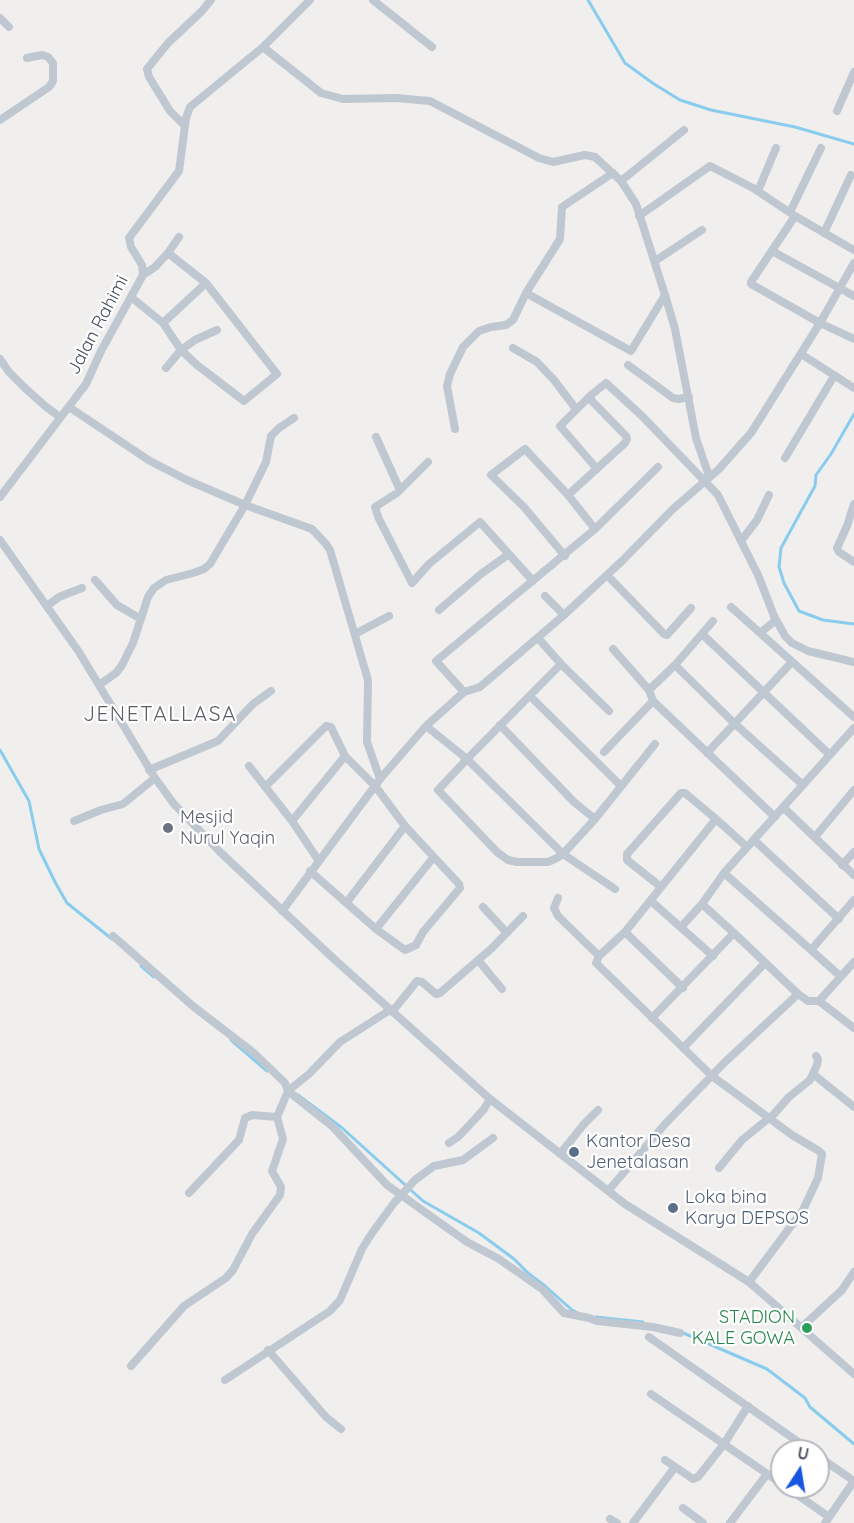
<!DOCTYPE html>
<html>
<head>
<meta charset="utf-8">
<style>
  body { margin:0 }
  #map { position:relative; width:854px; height:1523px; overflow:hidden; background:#f1efee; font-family:Quicksand,sans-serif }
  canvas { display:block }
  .north { position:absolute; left:770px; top:1439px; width:60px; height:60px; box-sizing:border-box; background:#fff; border:2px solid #b5b9be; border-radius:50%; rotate:12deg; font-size:16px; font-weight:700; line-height:24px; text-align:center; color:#464f5c }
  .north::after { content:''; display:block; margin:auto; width:21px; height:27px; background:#1656e3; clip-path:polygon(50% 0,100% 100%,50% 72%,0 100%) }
</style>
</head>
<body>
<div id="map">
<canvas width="854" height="1523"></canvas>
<div class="north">U</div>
</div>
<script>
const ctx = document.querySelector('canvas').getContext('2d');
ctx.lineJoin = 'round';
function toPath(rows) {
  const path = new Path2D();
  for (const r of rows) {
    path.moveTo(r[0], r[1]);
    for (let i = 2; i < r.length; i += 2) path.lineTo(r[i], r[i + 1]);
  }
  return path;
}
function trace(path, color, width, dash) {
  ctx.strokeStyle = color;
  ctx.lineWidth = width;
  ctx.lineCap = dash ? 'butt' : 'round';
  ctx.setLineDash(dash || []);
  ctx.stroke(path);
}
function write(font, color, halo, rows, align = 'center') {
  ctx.font = font + ' Quicksand,sans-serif';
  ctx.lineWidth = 4.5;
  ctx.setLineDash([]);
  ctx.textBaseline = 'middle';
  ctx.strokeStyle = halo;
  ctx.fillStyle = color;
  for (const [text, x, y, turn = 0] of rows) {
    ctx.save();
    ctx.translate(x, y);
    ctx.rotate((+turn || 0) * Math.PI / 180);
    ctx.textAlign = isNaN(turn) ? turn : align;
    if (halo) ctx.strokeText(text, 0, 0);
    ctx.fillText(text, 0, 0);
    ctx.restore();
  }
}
trace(toPath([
  [588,0,625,63,654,84,680,100,711,110,795,127,854,144],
  [854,414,831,454,816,475,815,486,781,548,779,567,784,583,799,611,823,620,854,624],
  [0,750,29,801,39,849,56,884,67,903,112,939],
  [141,966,154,977],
  [231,1040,267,1071],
  [298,1095,341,1127,423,1201,479,1233,514,1259,528,1273,545,1286,572,1310,578,1313],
  [596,1317,643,1322],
  [681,1332,767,1369,805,1398,810,1407,854,1444]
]), '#89cced', 3);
trace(toPath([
  [373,0,432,47],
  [0,18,9,27],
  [263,47,321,93,343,99,396,98,430,101,539,158,553,162,585,155,595,157,621,181,636,204,665,295,675,329,696,438,709,476],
  [837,111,854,72],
  [0,120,49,87,53,81,53,63,48,57,42,55,27,58],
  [184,125,170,111,149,77,147,69,168,43,201,12,211,0],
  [621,181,684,130],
  [758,191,776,148],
  [790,212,821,148],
  [639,216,710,166,753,188,795,216,854,250],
  [795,216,751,282,751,284,820,323,854,339],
  [824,233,851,175],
  [772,251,854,296],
  [655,261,702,230],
  [143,275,155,267,168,253,179,237],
  [526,293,631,351,665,295],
  [131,297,163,323,181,350,197,365,244,401,277,374,206,283],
  [163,323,206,283,168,253],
  [513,348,537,362,554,380,576,409],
  [801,354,854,388],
  [0,359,9,372,25,388,45,406,60,417],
  [628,365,673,398,679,399,689,397],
  [166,368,181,350,195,340,217,330],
  [590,396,560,426,597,469],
  [69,407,150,461,187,480,245,505,312,529,326,544,330,550,368,680,367,742,380,779],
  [455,429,447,386,450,374,463,347,479,331,491,327,506,325,513,320,526,293,560,239,562,207,613,173],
  [376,437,400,490],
  [785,458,834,376],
  [428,462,397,493,375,507,379,519,412,583,429,564,480,522,533,581],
  [568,495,625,443,627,439,626,436,591,400,591,395,606,383,642,416,718,495,758,575,774,616,785,636,792,643,808,651,854,662],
  [0,497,86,384,101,351,143,275,142,265,131,247,129,238,179,171,186,118,190,107,263,47,310,0],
  [854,504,847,526,837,548,839,552,854,562],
  [0,540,79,652,155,778,174,804,220,852,334,959,490,1099,625,1204,749,1282,854,1374],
  [741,541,757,520,769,495],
  [565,556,524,507,491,475,525,449,568,495,595,529],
  [607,575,664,634,667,635,691,608],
  [95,580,117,605,141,619],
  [545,596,564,615],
  [47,606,59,597,82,588],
  [731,607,854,717],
  [439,610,481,574,509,554],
  [760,633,776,620],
  [355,634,389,616],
  [702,634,830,755],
  [538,638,561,664,467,759,438,790,497,852,508,860,517,862,548,862,555,859,563,854,595,819,655,744],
  [613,649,649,690,653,701,775,817],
  [561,664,609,711],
  [675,665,734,723,803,785],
  [99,685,116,673,122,665,133,643,148,597,154,588,166,580,193,573,204,569,210,564,245,505,266,462,271,436,279,428,294,418],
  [649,690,675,665,713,621],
  [464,692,436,661,595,529,658,467],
  [530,696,621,786],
  [500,725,574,802,595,819],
  [426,726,467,759,563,854,615,889],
  [604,752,653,701],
  [707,753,791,663],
  [249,766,292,821,319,861],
  [149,770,218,741,253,704,271,691],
  [266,786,326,726,331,727,345,756],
  [784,808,854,875],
  [74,821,101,810,123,804,155,778],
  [292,821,345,756,376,787,405,826,459,884,460,888,423,932,416,945,405,950,376,929,310,871],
  [815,837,854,790],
  [754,840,839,919],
  [747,847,716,819,625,932,599,956,596,963,712,1076,792,1135,819,1151,822,1154,818,1178,803,1210,749,1282],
  [842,865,854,852],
  [724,873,811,950,854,900],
  [661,887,627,860,627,854,681,793,685,793,716,819],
  [558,898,554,908,558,916,599,956],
  [651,901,713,956],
  [347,902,405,826],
  [702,904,734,933],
  [483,907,507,933],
  [282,911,380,779,426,726,464,692,480,687,564,615,622,561,673,509,719,469,742,443,751,433,820,323,854,263],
  [681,927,702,904,724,873,854,728],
  [376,929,433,858],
  [625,932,683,988],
  [113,936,194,1007,254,1053,285,1083,288,1091,332,1126,387,1185,467,1242,499,1259,542,1289,564,1313,589,1318,597,1321,653,1327,680,1333],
  [811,950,840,976],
  [478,960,502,989],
  [819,1001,854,1028],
  [392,1012,417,981,422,982,436,994,440,993,492,948,523,916],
  [652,1018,734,933,798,994],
  [683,1048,765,963],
  [813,1074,854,1107],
  [449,1143,458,1137,476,1118,484,1109,490,1099],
  [560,1154,584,1124,598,1110],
  [719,1168,742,1140,774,1114,789,1097,810,1080,817,1065,818,1059,816,1056],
  [608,1191,665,1124,724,1063,798,994,808,1001,819,1001,854,962],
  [189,1193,239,1140,245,1118,252,1115,277,1117],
  [802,1327,842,1290,854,1272],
  [649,1337,811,1451],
  [268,1350,326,1417,341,1429],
  [131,1366,184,1306,226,1278,233,1270,252,1234,280,1195,281,1187,272,1171,283,1139,277,1117,288,1091,309,1074,340,1042,390,1010],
  [225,1380,330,1311,340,1300,362,1249,372,1233,394,1203,415,1180,434,1166,463,1160,493,1138],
  [651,1394,782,1484],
  [818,1456,854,1481],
  [665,1460,693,1479,698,1477,724,1444,748,1406],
  [786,1487,829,1517],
  [683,1508,703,1523],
  [610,1519,617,1523],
  [633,1523,675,1467],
  [730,1523,767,1474],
  [825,1523,854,1481]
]), '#bfc7d1', 8);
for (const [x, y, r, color] of [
  [168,828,6,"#6b7280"],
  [574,1152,6,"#5c6f8a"],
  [673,1208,6,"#5c6f8a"],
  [807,1328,6,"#2e9e5b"]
]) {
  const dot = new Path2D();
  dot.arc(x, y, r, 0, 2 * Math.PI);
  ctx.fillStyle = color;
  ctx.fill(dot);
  trace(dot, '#fff', 2);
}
write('18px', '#464f5c', '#fff', [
  ["Jalan Rahimi",98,325,-62]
]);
write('18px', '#5b616d', '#fff', [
  ["Mesjid",180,818],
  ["Nurul Yaqin",180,839]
], 'left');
write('18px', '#4e5e75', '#fff', [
  ["Kantor Desa",586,1142],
  ["Jenetalasan",586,1163],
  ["Loka bina",685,1198],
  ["Karya DEPSOS",685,1219]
], 'left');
write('18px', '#27864d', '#fff', [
  ["STADION",795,1318],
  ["KALE GOWA",795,1339]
], 'right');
ctx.letterSpacing = '1.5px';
write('21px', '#5b5e64', '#fff', [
  ["JENETALLASA",160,715]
]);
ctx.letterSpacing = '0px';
</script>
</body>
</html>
